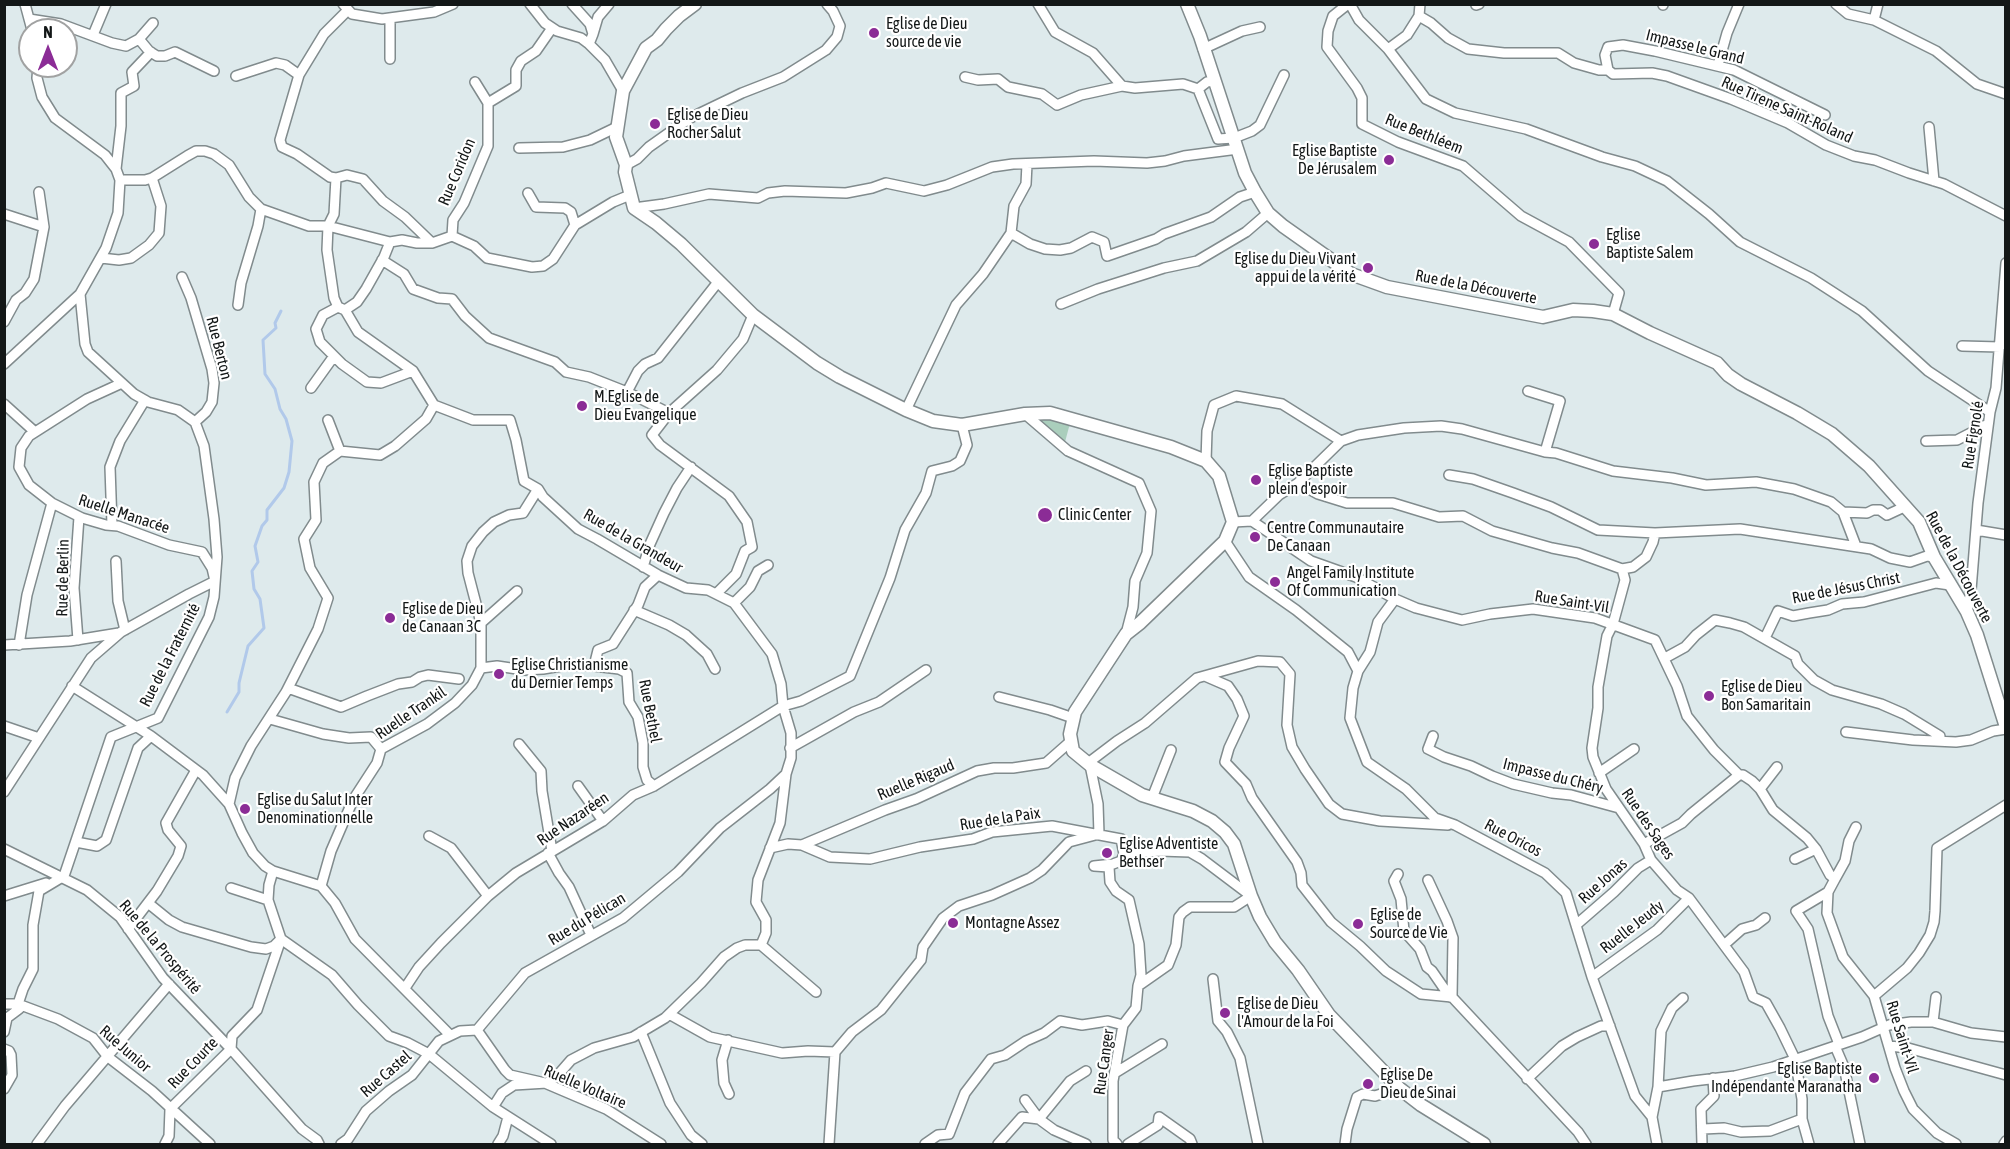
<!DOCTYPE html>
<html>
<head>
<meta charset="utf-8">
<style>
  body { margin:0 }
  #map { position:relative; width:2010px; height:1149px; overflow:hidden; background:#deeaec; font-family:"Asap Condensed",sans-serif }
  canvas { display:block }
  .frame { position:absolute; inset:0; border:6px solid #131717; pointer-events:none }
  .north { position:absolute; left:18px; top:18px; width:60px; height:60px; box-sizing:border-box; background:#fff; border:2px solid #a1a2a2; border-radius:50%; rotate:0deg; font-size:16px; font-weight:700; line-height:24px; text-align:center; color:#131717 }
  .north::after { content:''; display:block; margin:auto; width:21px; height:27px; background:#8b2c96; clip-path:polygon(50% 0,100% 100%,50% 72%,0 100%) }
</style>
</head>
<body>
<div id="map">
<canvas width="2010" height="1149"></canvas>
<div class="frame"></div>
<div class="north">N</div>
</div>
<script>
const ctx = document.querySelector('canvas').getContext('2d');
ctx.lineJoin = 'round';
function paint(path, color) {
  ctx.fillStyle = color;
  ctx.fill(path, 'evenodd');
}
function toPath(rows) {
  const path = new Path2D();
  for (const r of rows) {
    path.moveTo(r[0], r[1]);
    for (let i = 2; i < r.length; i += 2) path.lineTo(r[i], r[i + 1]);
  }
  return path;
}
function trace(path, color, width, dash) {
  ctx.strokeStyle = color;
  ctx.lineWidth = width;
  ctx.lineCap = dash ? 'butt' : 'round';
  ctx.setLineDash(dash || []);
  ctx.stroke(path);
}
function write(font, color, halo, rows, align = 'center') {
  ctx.font = font + ' "Asap Condensed",sans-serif';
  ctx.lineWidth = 4.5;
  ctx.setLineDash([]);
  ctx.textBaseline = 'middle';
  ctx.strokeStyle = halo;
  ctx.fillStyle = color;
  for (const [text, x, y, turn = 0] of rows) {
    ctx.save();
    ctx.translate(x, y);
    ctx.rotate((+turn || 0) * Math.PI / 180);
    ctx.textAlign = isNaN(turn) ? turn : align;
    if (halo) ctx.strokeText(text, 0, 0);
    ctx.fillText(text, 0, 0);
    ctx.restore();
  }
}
paint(toPath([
  [1035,417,1073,422,1069,427,1065,442]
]), '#aacebc');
trace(toPath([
  [227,712,239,692,239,683,248,646,264,628,260,599,254,589,252,571,258,562,255,546,262,526,267,520,267,510,284,488,289,472,292,441,286,419,280,409,275,389,265,374,263,340,276,328,275,323,281,311]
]), '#b1c9ea', 3);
const minor = toPath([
  [25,4,32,30],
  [343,4,352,14,382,19,434,12,453,4],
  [530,4,545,23,557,31,581,38,589,44,605,60,623,91],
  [572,4,590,24,593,34,589,44],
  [1038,4,1055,32,1093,53,1122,86,1135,88,1183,84,1198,89],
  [1348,4,1333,16,1328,31,1327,47,1357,88,1362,98,1362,124,1398,142,1463,166,1521,216,1569,242,1619,293,1613,314],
  [1350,4,1359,20,1388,49,1426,99,1455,113,1526,129,1602,157,1635,166,1667,181,1709,214,1740,242,1811,278,1862,311,1928,371,1990,412],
  [1836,4,1848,14,1874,20,1936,51,1977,84,2006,94],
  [1476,5,1479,4],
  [1663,5,1663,4],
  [347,11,324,34,299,75,280,140,282,147,297,154,330,177,336,178,347,175,363,179,383,201,405,217,432,243],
  [1419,16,1431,23,1448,38,1468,49,1504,53,1558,53,1574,63,1599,70,1608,70,1613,74,1652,73,1667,76,1731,99,1788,123,1826,145,1854,156,1875,160,1909,173,1944,184,2006,216],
  [390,18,390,59],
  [29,19,61,24,112,43,126,46,139,39,153,23],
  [1874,20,1878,4],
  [593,34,598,17,609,4],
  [93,35,106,4],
  [139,39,149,51,157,56,165,56,175,52,214,71],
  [1203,49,1242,31,1260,27],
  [1388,49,1407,35,1419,16,1420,4],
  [1718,65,1727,33,1739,4],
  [1608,70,1605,55,1608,47,1623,45,1655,51,1734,70,1825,115],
  [236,76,276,63,285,65,299,75],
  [965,77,978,80,998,79,1008,87,1042,94,1057,105,1081,95,1122,86],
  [1214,81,1207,82,1198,89,1218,139,1234,138,1252,131,1260,125,1284,75],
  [475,82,488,103,488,146,464,203,453,220,452,236,474,246,487,258,532,267,543,266,553,259,575,225,613,202,630,195,630,189],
  [488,103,516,86,516,70,521,61,536,51,552,28],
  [1929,127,1934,181],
  [519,148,563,147,590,140,617,127],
  [626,165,637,159,649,147,690,118,742,93,783,77,826,50,837,37,840,26,833,11,827,4],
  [116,169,121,126,121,93,134,86,132,72,151,52],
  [336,178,334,214,328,226,390,242,402,240,417,243,432,243,452,236],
  [120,180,145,180,152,178,187,156,196,151,205,151,214,154,229,165,249,197,261,209,309,226,328,226,327,250,334,298,338,307,345,310,358,332,413,371,434,405,473,420,510,420,516,440,524,481,538,489,543,497,578,529,597,539,658,575,686,588,708,590,734,603,772,654,781,684,783,706,791,733,791,758,786,774,780,823,758,880,756,902,766,920,766,933,761,945,816,992],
  [39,192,44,227],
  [528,193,536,207,565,208,571,212,575,225],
  [634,208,664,204,709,194,758,198,768,193,785,191,846,193,872,188,886,183,924,191,947,185,992,167,1013,164,1094,161,1147,163,1165,161,1184,156,1238,149],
  [4,214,44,227,34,279,25,293,16,300,4,322],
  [1011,233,1014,206,1026,184,1027,164],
  [101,258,119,260,131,258,149,245,159,233,161,206,152,178],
  [382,260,404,274,413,289,438,298,452,299,465,316,489,338,555,362,566,372,589,377,627,392,669,413,717,370,743,339,753,315],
  [182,277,191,298,212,369,214,383,212,402,206,412,195,422],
  [1061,304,1098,289,1164,268,1197,261,1246,232,1268,213],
  [238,305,241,283,258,226,261,209],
  [338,307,323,315,316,329,320,342,342,364,367,382,381,383,413,371],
  [345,310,357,302,366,289,384,257,390,242],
  [1962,346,2000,347],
  [4,364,80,294,106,248,118,213,120,180,116,169,105,155,55,118,42,97,37,78,38,66],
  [311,388,334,356],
  [1528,391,1560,401,1545,452],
  [627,392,638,371,645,364,658,358,718,282],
  [4,404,35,432],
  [906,410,956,305,983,274,1011,233,1030,244,1045,249,1060,250,1071,248,1092,237,1104,242,1107,256,1156,239,1164,234,1211,217,1240,197,1255,192],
  [669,413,652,435,660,445,729,496,747,522,752,547,745,551,736,574,717,593],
  [1025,414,1068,451,1139,483,1151,511,1147,553,1135,581,1133,607,1126,634],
  [328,420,340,451],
  [1926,441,1957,440,1988,424],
  [1206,461,1207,431,1214,405,1236,396,1282,404,1341,441],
  [1449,475,1473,479,1513,493,1551,507,1598,530,1655,533,1740,529,1871,549,1890,558,1910,562,1927,556,1934,557],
  [1298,483,1318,494,1347,503,1393,503,1439,517,1463,516,1492,531,1552,548,1578,553,1622,569],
  [1843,512,1856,546],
  [1252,521,1311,561,1356,577,1395,599,1416,608,1462,620,1490,614,1533,609,1595,618,1655,640,1677,686,1687,716,1714,750,1739,775,1743,775,1752,781,1760,789,1773,810,1807,838,1816,849,1830,875,1835,879,1828,892,1827,913,1843,957,1874,996,1895,1068,1904,1091,1913,1109,1937,1133,1956,1144],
  [1233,522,1252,521,1279,495,1298,483,1341,441,1358,435,1404,428,1441,426,1462,429,1545,452,1556,453,1613,471,1672,478,1706,485,1756,482,1794,489,1831,502,1843,512,1867,513,1873,510,1880,510,1887,515,1902,508,1903,504,1906,506],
  [112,525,110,467,120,441,145,400],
  [1976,530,2006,535],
  [1655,533,1653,542,1646,557,1633,567,1622,569,1625,580,1613,624,1607,636,1598,687,1598,708,1592,748,1593,757,1606,789,1644,844,1651,860,1677,890,1689,898,1744,972,1753,997,1766,1003,1780,1028,1795,1059,1802,1099,1802,1119,1809,1144],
  [1225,541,1249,577,1296,610,1348,652,1358,671],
  [116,561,118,601,125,630],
  [643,567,650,544,664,513,677,488,691,467],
  [1395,599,1378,622,1370,652,1358,671,1353,688,1350,718,1367,762,1406,789,1435,818,1455,825,1545,873,1566,893,1592,977,1635,1096,1652,1117,1657,1144],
  [734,603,750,587,758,571,768,565],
  [634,610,669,625,686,635,707,654,715,669],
  [1967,612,1971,590,1978,503,1990,412,1996,388,2006,263],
  [481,623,517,591],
  [1765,638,1778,611,1793,616,1809,613,1828,610,1842,604,1864,602,1936,583,1950,585],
  [78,640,74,588,79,517],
  [4,645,70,641,119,633],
  [19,645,27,595,52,503],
  [1665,658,1685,647,1696,635,1715,620,1730,623,1744,627,1795,656,1798,664,1814,680,1832,690,1881,704,1904,714,1940,736,1940,741],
  [594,666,619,669,627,673,629,702,638,717,643,743,643,767,647,780,654,786],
  [481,668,497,666,524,670,543,669,567,665,594,666,598,650,613,644,638,605,645,587,658,575],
  [1205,676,1228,686,1237,699,1244,716,1229,748,1225,762,1246,784,1252,798,1297,862,1301,873,1302,885,1331,922,1360,946,1386,971,1421,994,1452,997,1537,1088,1578,1132,1586,1144],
  [72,686,151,736,203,775,229,804,242,833,253,853,265,866,273,871,321,886,335,903,355,939,450,1035],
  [288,688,341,707,367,696,398,684,412,682,420,677,428,675,459,679],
  [999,697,1050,710,1073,718],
  [270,719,323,734,349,738,371,737,381,749],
  [4,726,39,738],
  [1846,732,1913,740,1956,742,1971,740,1993,731,2006,729],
  [1433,736,1428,749,1444,757,1471,766,1492,776,1513,784,1552,793,1571,795,1619,808],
  [519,744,541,771,542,791,552,851],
  [790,748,854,712,879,702,926,670],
  [1088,763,1117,741,1145,723,1197,678,1258,661,1280,662,1290,674,1287,725,1292,747,1305,769,1329,804,1342,814,1380,821,1448,825],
  [1599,773,1634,749],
  [578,786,603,821],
  [1760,789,1777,767],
  [4,792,91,658,121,632,189,594,215,581,212,568,202,552,169,545,118,526,106,525,82,518,52,503,29,485,19,467,21,448,29,436,87,399,122,383],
  [1152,798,1171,750],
  [229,804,235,778,251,746,286,692,318,629,328,598,310,568,304,539,316,520,314,482,323,463,340,451,380,455,395,446,426,419,434,405],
  [429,836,451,848,488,896],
  [76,842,97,846,106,840,138,748,151,736],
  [1644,844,1682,823,1691,814,1739,775],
  [802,845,830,857,870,859,920,847,973,839,992,832,1052,826,1121,839,1124,854,1160,851,1190,852,1202,859,1251,896,1234,907,1190,907,1183,912,1179,917,1176,945,1168,965,1138,986],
  [770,848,788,844,802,845,885,810,916,799,977,771,994,768,1013,768,1046,763,1071,741],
  [4,849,87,890,120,917,163,978,231,1049,302,1129,317,1140,319,1144],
  [548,853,559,873,569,887,591,935],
  [1795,859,1816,849],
  [1398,874,1394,881,1401,899,1404,931,1420,949,1427,967,1432,971,1450,997],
  [1835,879,1845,861,1849,841,1856,827],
  [1428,880,1447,921,1453,938,1452,997],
  [321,886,331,851,353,800,377,763,381,749,427,724,455,703,472,685,481,668,481,623,468,573,467,561,472,546,483,532,494,522,509,515,523,513,538,489],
  [231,888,268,900],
  [1828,892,1796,911,1808,929,1828,1016,1839,1044],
  [4,896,46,883],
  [148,903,169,920,182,927,251,947,266,949,274,946,281,939,332,975,358,1005,389,1036,408,1043,429,1054,493,1107,551,1144],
  [1576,925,1614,892,1638,868,1651,860],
  [128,929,157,891,178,856,181,846,168,830,166,823,196,770],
  [1724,945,1742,929,1756,925,1765,918],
  [1592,977,1657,930,1689,898],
  [1213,979,1218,1021,1227,1032,1240,1058,1258,1144],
  [405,988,419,967,441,943,488,896,516,873,603,821,633,795,654,786,783,706,801,701,850,676,890,578,905,530,926,493,932,471,952,466,960,461,967,445,962,425],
  [1874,996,1907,968,1919,953,1930,935,1934,922,1935,911,1937,848,2006,805],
  [4,1004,18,1004,58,1019,93,1038,108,1057,152,1091,210,1144],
  [669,1014,710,1037,782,1053,808,1051,835,1052],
  [1933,1022,1936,997],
  [477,1030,505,1070,510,1075,545,1083,606,1109,661,1144],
  [4,1032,7,1018,19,1009,18,1004,23,989,33,969,33,925,39,891,64,876,111,737,158,718,209,617,214,597,217,557,214,519,204,446,195,422,178,410,148,402,134,394,88,352,85,344,80,294],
  [641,1032,670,1103,691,1135,702,1144],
  [728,1040,722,1060,724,1083,729,1094],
  [1835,1046,1844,1067,1860,1144],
  [1889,1046,1908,1048,2006,1075],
  [4,1049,9,1051,11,1055,12,1075,4,1089],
  [1115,1073,1162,1044],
  [1527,1079,1562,1046,1577,1037,1601,1026,1610,1026],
  [1658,1087,1693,1081,1735,1076,1773,1067,1862,1037,1889,1025,1911,1022,1933,1022,1971,1033,2006,1037],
  [1025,1100,1039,1119,1054,1130,1086,1144],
  [493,1107,502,1093,514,1085,547,1083,557,1076,571,1060,594,1048,633,1037,665,1018,701,983,724,957,737,948,745,945,761,945],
  [1652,1117,1658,1087,1661,1031,1672,1008,1683,998],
  [1703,1129,1724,1128,1741,1132,1770,1131,1802,1119],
  [37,1144,65,1106,169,984],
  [165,1144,169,1136,170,1109,231,1049,232,1036,257,1010,281,939,268,900,269,885,273,871],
  [341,1144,348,1139,366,1111,389,1091,412,1075,439,1041,460,1031,477,1030,525,973,623,918,678,872,720,828,770,789,786,774],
  [498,1144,503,1136,508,1117],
  [829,1144,835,1052,852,1032,881,1010,921,960,923,947,943,918,959,906,992,895,1030,878,1042,870,1069,842,1099,834,1098,804,1090,765],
  [925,1144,938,1135,949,1134,965,1093,991,1059,1005,1055,1026,1041,1044,1033,1060,1021,1082,1025,1108,1021,1123,1025],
  [998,1144,1022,1117,1039,1119,1070,1081,1086,1071],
  [1117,1144,1113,1140,1113,1081,1123,1025,1136,1008,1138,986,1141,975,1139,944,1129,900,1116,891,1110,882,1109,867,1094,866,1113,864,1121,861,1124,854],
  [1128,1144,1158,1125,1159,1117,1190,1139,1192,1144],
  [1345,1144,1347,1129,1357,1097,1363,1094,1375,1096,1399,1088],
  [1702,1144,1701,1109,1714,1096,1713,1078],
  [2004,1144,2006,1141]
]);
const tertiary = toPath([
  [695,4,679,16,666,29,657,40,646,48,623,91,616,137,626,165,625,172,634,208,656,223,681,244,753,315,817,363,840,377,906,410,933,421,962,425,1025,414,1050,413,1171,447,1206,461,1219,476,1233,522,1225,541,1140,623,1126,634,1075,712,1070,734,1073,751,1090,765,1142,795,1193,811,1212,821,1225,832,1234,844,1251,896,1260,917,1275,942,1298,970,1329,1015,1399,1088,1421,1105,1484,1144],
  [1187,4,1200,36,1245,173,1255,192,1268,213,1283,226,1351,274,1387,287,1543,317,1573,310,1593,311,1613,314,1650,333,1717,363,1728,375,1741,384,1797,413,1832,434,1869,466,1919,522,1934,557,1967,612,1977,635,2006,727]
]);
trace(minor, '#818b8d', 12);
trace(tertiary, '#818b8d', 15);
trace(minor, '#fff', 9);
trace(tertiary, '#fff', 12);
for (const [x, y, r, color] of [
  [874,33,6,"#8b2c96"],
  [655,124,6,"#8b2c96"],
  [1389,160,6,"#8b2c96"],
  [1594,244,6,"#8b2c96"],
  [1368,268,6,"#8b2c96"],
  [582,406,6,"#8b2c96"],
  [1256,480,6,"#8b2c96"],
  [1045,515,8,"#8b2c96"],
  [1255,537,6,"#8b2c96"],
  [1275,582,6,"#8b2c96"],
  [390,618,6,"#8b2c96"],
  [499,674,6,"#8b2c96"],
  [1709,696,6,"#8b2c96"],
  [245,809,6,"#8b2c96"],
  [1107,853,6,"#8b2c96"],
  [953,923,6,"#8b2c96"],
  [1358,924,6,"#8b2c96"],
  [1225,1013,6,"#8b2c96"],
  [1874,1078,6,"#8b2c96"],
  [1368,1084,6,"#8b2c96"]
]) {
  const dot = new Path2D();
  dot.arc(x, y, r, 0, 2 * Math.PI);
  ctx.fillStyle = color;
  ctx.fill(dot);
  trace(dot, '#fff', 2);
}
write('16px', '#131717', '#fff', [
  ["Eglise de Dieu",886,24],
  ["source de vie",886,42],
  ["Eglise de Dieu",667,115],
  ["Rocher Salut",667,133],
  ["Eglise Baptiste",1377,151,"right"],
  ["De Jérusalem",1377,169,"right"],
  ["Eglise",1606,235],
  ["Baptiste Salem",1606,253],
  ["Eglise du Dieu Vivant",1356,259,"right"],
  ["appui de la vérité",1356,277,"right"],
  ["M.Eglise de",594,397],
  ["Dieu Evangelique",594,415],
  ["Eglise Baptiste",1268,471],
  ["plein d'espoir",1268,489],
  ["Clinic Center",1058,515],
  ["Centre Communautaire",1267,528],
  ["De Canaan",1267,546],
  ["Angel Family Institute",1287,573],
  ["Of Communication",1287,591],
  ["Eglise de Dieu",402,609],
  ["de Canaan 3C",402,627],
  ["Eglise Christianisme",511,665],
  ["du Dernier Temps",511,683],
  ["Eglise de Dieu",1721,687],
  ["Bon Samaritain",1721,705],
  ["Eglise du Salut Inter",257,800],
  ["Denominationnelle",257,818],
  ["Eglise Adventiste",1119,844],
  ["Bethser",1119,862],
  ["Eglise de",1370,915],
  ["Source de Vie",1370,933],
  ["Montagne Assez",965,923],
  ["Eglise de Dieu",1237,1004],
  ["l'Amour de la Foi",1237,1022],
  ["Eglise Baptiste",1862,1069,"right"],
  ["Indépendante Maranatha",1862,1087,"right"],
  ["Eglise De",1380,1075],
  ["Dieu de Sinai",1380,1093]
], 'left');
write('16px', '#131717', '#fff', [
  ["Impasse le Grand",1695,47,14],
  ["Rue Tirene Saint-Roland",1787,110,24],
  ["Rue Bethléem",1424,134,22],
  ["Rue Coridon",457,172,-67],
  ["Rue de la Découverte",1476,287,11],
  ["Rue Berton",219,348,76],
  ["Rue Fignolé",1973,435,-81],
  ["Ruelle Manacée",124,514,18],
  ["Rue de la Grandeur",633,541,30],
  ["Rue de la Découverte",1959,567,62],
  ["Rue de Berlin",63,578,-89],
  ["Rue de Jésus Christ",1846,588,-11],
  ["Rue Saint-Vil",1572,602,9],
  ["Rue de la Fraternité",170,655,-63],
  ["Rue Bethel",650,711,79],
  ["Ruelle Trankil",411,713,-34],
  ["Impasse du Chéry",1553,776,14],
  ["Ruelle Rigaud",916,780,-23],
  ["Rue Nazaréen",573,819,-34],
  ["Rue de la Paix",1000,819,-9],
  ["Rue des Sages",1648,824,56],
  ["Rue Oricos",1513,838,28],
  ["Rue Jonas",1603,881,-42],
  ["Rue du Pélican",587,919,-31],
  ["Ruelle Jeudy",1632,927,-38],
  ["Rue de la Prospérité",160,947,50],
  ["Rue Saint-Vil",1902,1037,73],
  ["Rue Junior",125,1049,41],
  ["Rue Canger",1104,1062,-82],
  ["Rue Courte",193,1063,-46],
  ["Rue Castel",386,1074,-41],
  ["Ruelle Voltaire",585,1087,23]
]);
</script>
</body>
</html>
